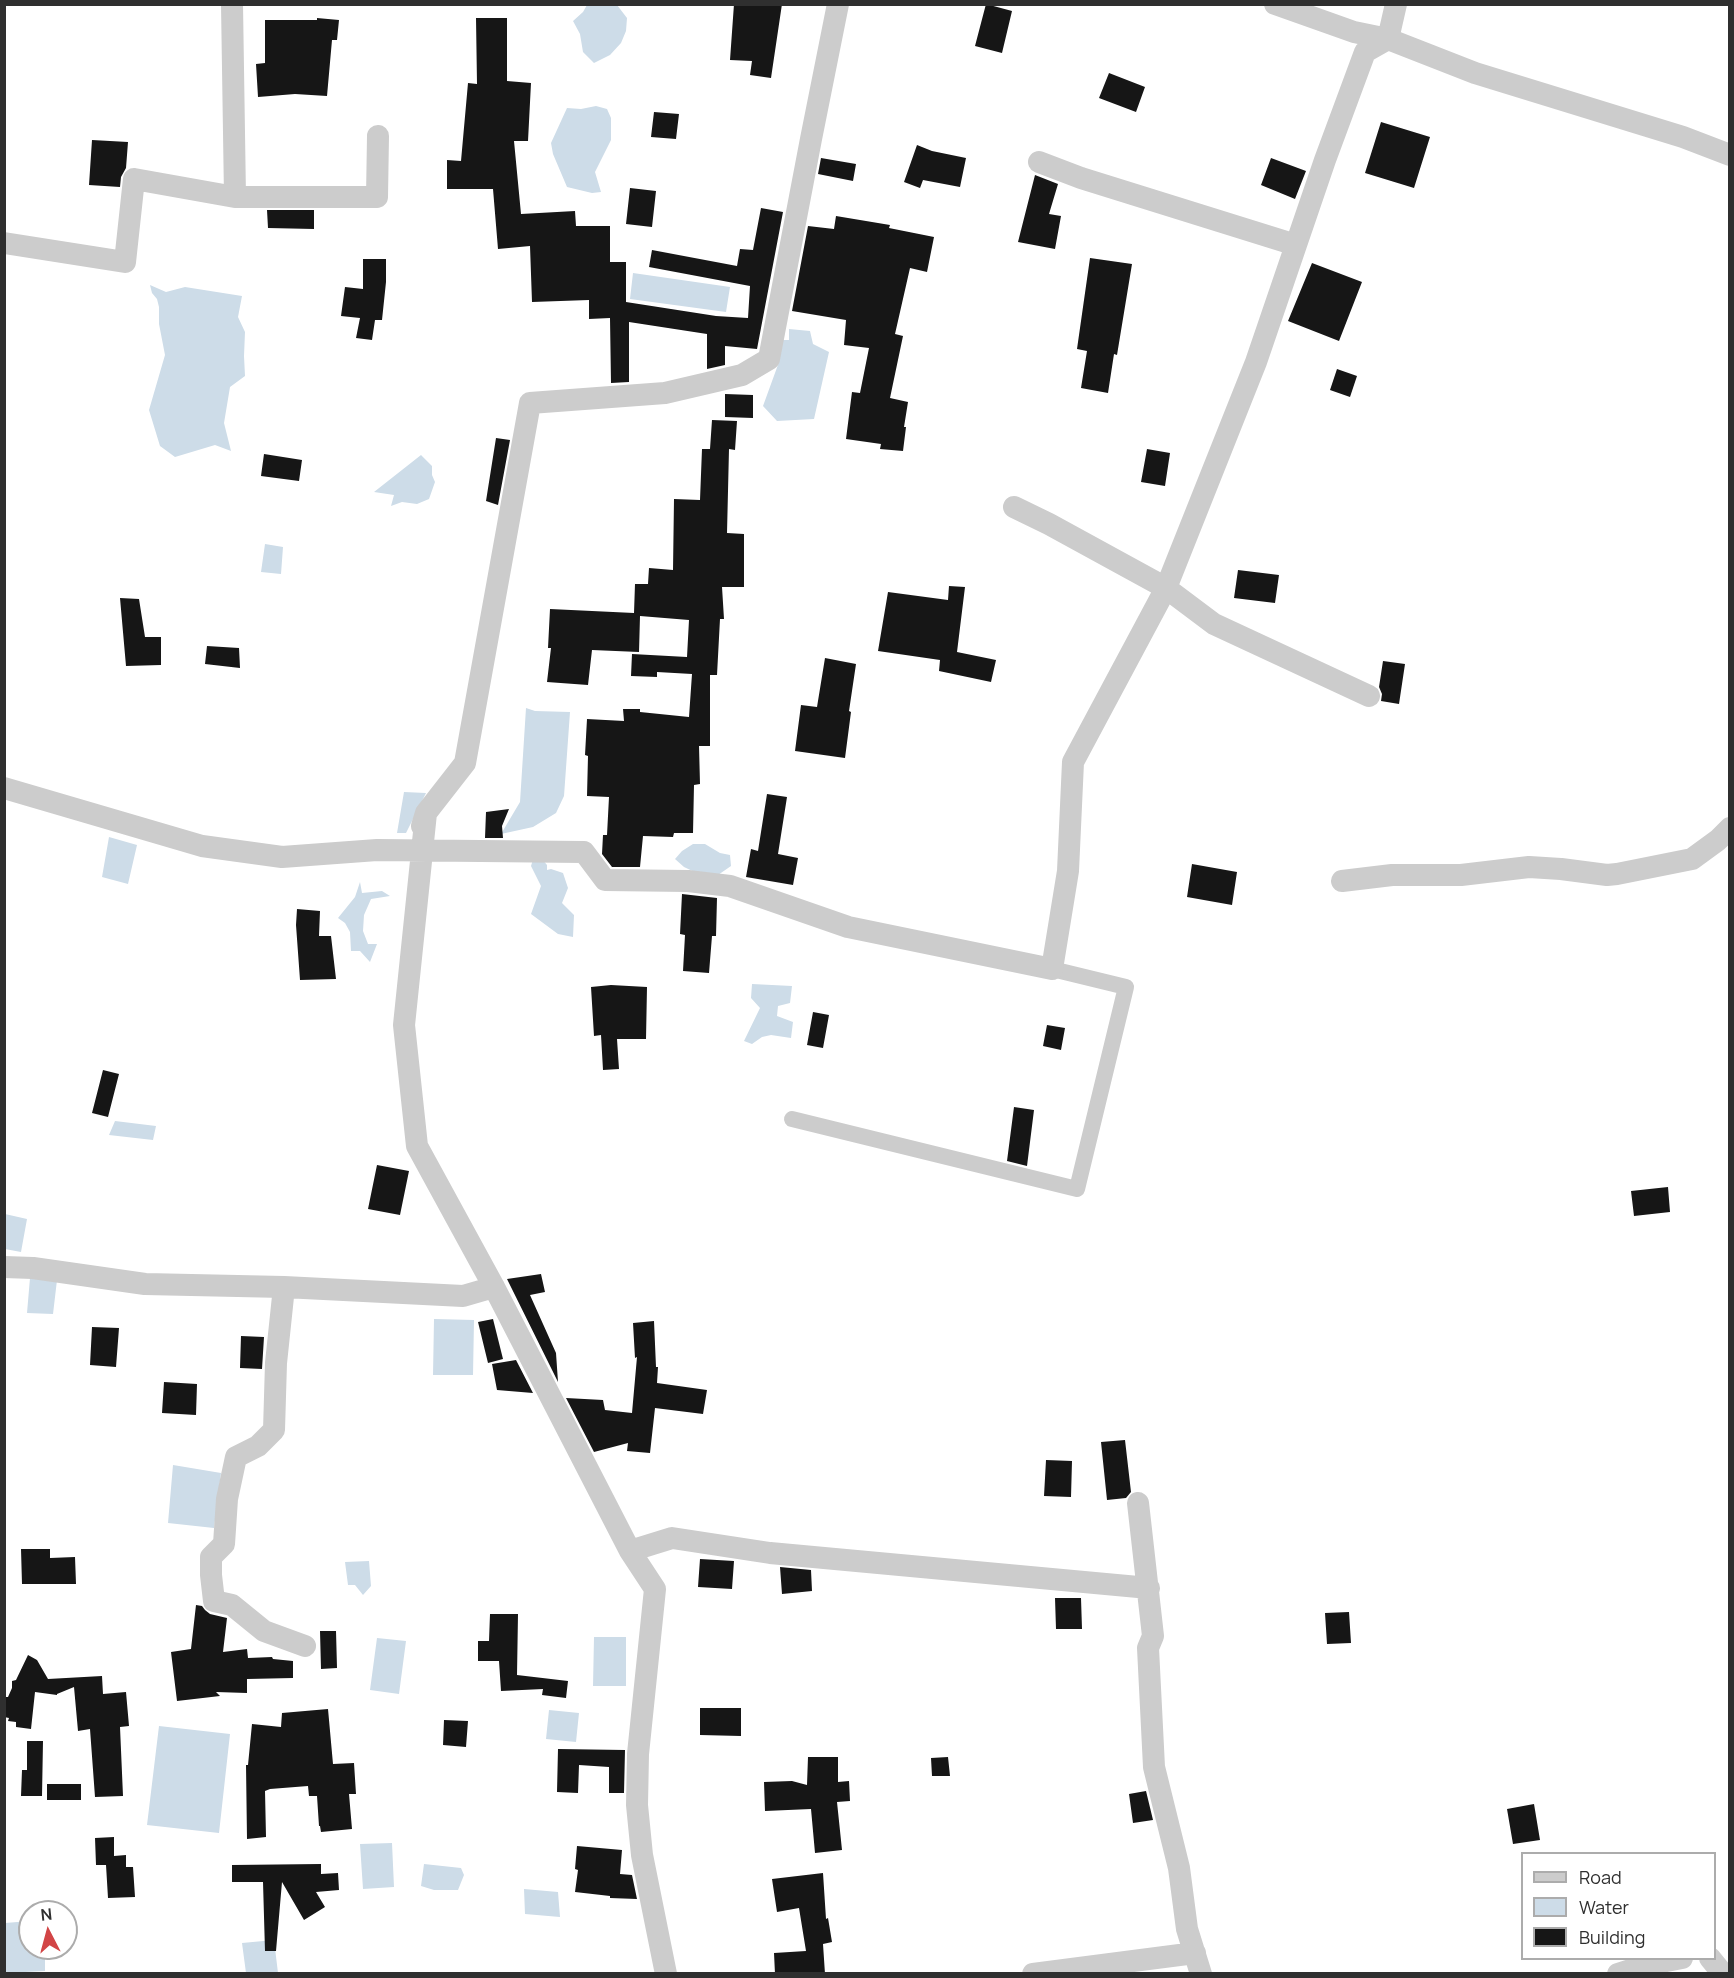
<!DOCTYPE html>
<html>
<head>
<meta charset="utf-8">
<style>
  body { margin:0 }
  #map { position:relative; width:1734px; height:1978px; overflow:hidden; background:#fff; font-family:Manrope,sans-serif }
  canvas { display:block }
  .frame { position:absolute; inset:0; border:6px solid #2f2f2f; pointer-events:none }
  .legend { position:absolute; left:1521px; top:1852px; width:195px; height:108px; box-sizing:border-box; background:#fff; border:2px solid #acacac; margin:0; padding:8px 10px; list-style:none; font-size:18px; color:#2f2f2f }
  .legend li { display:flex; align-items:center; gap:12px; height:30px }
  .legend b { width:30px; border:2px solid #acacac }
  .north { position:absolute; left:18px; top:1900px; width:60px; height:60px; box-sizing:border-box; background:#fff; border:2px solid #acacac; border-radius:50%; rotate:354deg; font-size:16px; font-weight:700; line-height:24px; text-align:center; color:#2f2f2f }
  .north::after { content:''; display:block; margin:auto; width:21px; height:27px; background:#d24546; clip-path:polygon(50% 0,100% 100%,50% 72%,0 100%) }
</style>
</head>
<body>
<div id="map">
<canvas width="1734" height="1978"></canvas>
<div class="frame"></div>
<ul class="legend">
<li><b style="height:8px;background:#ccc"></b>Road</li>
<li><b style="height:16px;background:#cddce8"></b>Water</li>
<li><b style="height:16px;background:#161616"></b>Building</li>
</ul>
<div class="north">N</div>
</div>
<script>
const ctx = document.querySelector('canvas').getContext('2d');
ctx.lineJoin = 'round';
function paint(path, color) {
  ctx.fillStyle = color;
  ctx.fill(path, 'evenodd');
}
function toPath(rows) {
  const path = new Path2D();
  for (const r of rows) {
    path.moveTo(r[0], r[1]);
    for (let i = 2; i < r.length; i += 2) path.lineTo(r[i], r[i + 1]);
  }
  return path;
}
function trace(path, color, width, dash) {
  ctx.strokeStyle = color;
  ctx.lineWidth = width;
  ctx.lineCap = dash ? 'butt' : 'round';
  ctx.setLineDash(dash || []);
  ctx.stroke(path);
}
paint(toPath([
  [587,5,617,5,627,18,626,31,621,43,610,55,594,63,583,52,580,34,573,21,583,12],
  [596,106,607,109,611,118,611,140,595,172,601,192,592,193,567,187,553,154,551,143,567,108,581,109],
  [633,273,730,287,726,312,630,299],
  [150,285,166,292,185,287,242,296,238,317,245,332,244,356,245,376,230,387,224,423,231,451,215,445,175,457,160,446,149,410,165,355,159,324,159,307,157,299,152,293],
  [789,329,810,331,813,344,829,352,814,419,777,421,763,406,779,362,779,340,789,340],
  [421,455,432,466,432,475,435,482,429,499,417,504,402,502,391,506,394,495,374,492],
  [265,544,283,547,281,574,261,572],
  [526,708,535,711,570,712,564,796,556,813,533,827,501,834,520,802],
  [404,792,426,793,406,833,397,833],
  [109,837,137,845,128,884,102,877],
  [693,844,705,844,720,853,730,855,731,866,718,875,701,875,684,867,675,859,682,851],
  [534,856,541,858,547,865,547,870,551,869,563,873,568,888,562,903,574,915,573,937,558,934,531,914,541,886,531,866],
  [360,882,362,893,382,891,390,896,371,899,364,915,363,931,368,944,377,944,370,962,360,951,351,951,350,932,345,923,338,918,355,897],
  [752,984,792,986,790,1003,778,1006,777,1016,793,1022,791,1038,771,1035,762,1037,752,1044,744,1041,760,1008,751,998],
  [115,1121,156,1126,153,1140,109,1135],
  [5,1214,27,1219,21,1252,5,1249],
  [30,1278,57,1280,53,1314,27,1313],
  [434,1319,474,1320,473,1375,433,1375],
  [173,1465,221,1473,214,1528,168,1523],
  [369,1561,371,1586,363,1595,355,1585,348,1585,345,1562],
  [594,1637,626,1637,626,1686,593,1686],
  [377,1638,406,1641,399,1694,370,1690],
  [549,1710,579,1713,576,1742,546,1739],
  [159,1726,230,1734,219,1833,147,1825],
  [392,1843,394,1887,363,1889,360,1844],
  [424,1864,461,1868,464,1875,458,1890,434,1890,421,1886],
  [524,1889,558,1892,560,1917,525,1914],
  [30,1921,30,1948,45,1948,45,1971,5,1973,5,1923],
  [274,1940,278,1973,246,1973,242,1943]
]), '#cddce8');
paint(toPath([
  [734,4,782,4,771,78,750,75,752,61,730,60],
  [986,4,1012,11,1002,53,975,46],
  [317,18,339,20,337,40,332,40,327,96,295,94,258,97,256,64,265,63,265,20,317,20],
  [476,18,507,18,507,81,531,83,528,141,514,141,521,214,575,211,576,226,610,226,610,262,626,262,626,302,716,316,748,318,750,286,649,267,652,250,737,266,740,249,753,250,761,208,783,212,757,349,725,346,725,365,707,369,707,334,629,322,629,382,611,383,610,318,589,319,589,300,532,302,530,246,498,249,493,189,447,189,447,160,461,161,468,83,477,84],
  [1109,73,1145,87,1136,112,1099,98],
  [654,112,679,114,676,139,651,137],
  [1381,122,1430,137,1414,188,1365,173],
  [92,140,128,142,126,168,121,177,120,187,89,185],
  [917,145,932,151,966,158,960,187,923,180,920,188,904,182],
  [821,158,856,164,853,181,818,174],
  [1271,158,1306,171,1295,199,1261,185],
  [1035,175,1058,184,1049,214,1061,216,1055,249,1018,242],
  [630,188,656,191,652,227,626,224],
  [267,210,314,210,314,229,268,228],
  [836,216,890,225,889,228,934,237,927,272,910,268,895,334,903,336,890,398,908,402,904,427,906,427,903,451,880,449,881,444,846,439,852,392,860,393,869,348,844,345,846,320,792,311,808,226,834,229],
  [1090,258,1132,264,1117,355,1114,354,1108,393,1081,388,1087,351,1077,349],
  [363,259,386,259,386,282,382,320,375,320,372,340,356,338,360,318,341,316,345,287,363,289],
  [1312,263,1362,282,1339,341,1288,321],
  [1337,369,1357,376,1350,397,1330,390],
  [725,394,753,395,753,418,725,417],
  [712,420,737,421,735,450,729,449,727,533,744,534,744,587,722,587,724,619,720,619,717,675,710,675,710,746,699,746,700,784,694,785,693,833,674,833,673,837,643,836,640,867,612,867,602,854,603,835,607,835,609,797,587,796,588,756,585,755,587,719,624,721,623,709,640,709,640,712,689,717,692,674,657,672,657,677,631,676,632,654,687,657,689,620,640,616,639,652,592,650,588,685,547,682,551,648,548,648,550,609,634,613,635,584,648,584,649,568,673,570,674,499,700,500,702,449,710,449],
  [496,438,510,440,498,505,486,501],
  [1147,449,1170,453,1165,486,1141,482],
  [264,454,302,460,299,481,261,476],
  [1238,570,1279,575,1275,603,1234,598],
  [949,586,965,587,957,652,996,660,991,682,939,671,940,660,878,651,888,592,948,600],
  [120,598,139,599,145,637,161,637,161,665,126,666],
  [207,646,239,648,240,668,205,664],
  [825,658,856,664,849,711,851,712,845,758,795,751,801,705,817,707],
  [1383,661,1405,664,1399,704,1381,701,1382,694,1379,687],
  [767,794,787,797,778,854,798,858,793,885,746,877,751,849,758,851],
  [509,809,502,826,503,838,485,838,486,812],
  [1192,864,1237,872,1232,905,1187,897],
  [682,894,717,898,716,936,712,936,709,973,683,971,685,935,680,934],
  [297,909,320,911,319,936,331,936,336,979,300,980,296,925],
  [611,985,647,987,646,1039,617,1039,619,1069,603,1070,601,1035,594,1036,591,987],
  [813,1012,829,1015,823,1048,807,1045],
  [1047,1025,1065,1028,1061,1050,1043,1046],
  [103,1070,119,1074,108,1117,92,1113],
  [1014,1107,1034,1110,1027,1166,1007,1161],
  [377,1165,409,1171,400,1215,368,1209],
  [1668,1187,1670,1212,1634,1216,1631,1191],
  [541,1274,545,1292,530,1295,556,1353,558,1382,507,1279],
  [493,1319,503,1359,488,1363,478,1322],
  [654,1321,656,1367,658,1367,657,1383,707,1390,703,1414,655,1408,650,1453,627,1451,628,1443,594,1452,566,1398,603,1400,605,1410,632,1413,637,1357,635,1358,633,1323],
  [92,1327,119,1328,116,1367,90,1365],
  [241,1336,264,1337,262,1369,240,1368],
  [516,1360,533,1393,497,1390,492,1364],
  [164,1382,197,1384,196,1415,162,1413],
  [1125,1440,1131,1492,1126,1498,1107,1500,1101,1442],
  [1046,1460,1072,1461,1071,1497,1044,1496],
  [21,1549,50,1549,50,1558,75,1557,76,1584,22,1584],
  [700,1559,734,1561,732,1589,698,1587],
  [780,1567,811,1570,812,1591,782,1594],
  [1055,1598,1081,1598,1082,1629,1056,1629],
  [196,1605,202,1606,205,1610,210,1614,227,1618,223,1652,247,1649,248,1658,272,1657,273,1659,293,1661,293,1678,247,1679,247,1693,216,1692,220,1696,177,1701,171,1652,191,1649],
  [1349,1612,1351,1643,1327,1644,1325,1613],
  [490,1614,518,1614,517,1675,568,1681,566,1698,542,1695,543,1689,501,1691,499,1661,478,1661,478,1641,489,1641],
  [320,1631,336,1631,337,1668,321,1669],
  [28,1655,37,1660,48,1679,102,1676,103,1694,126,1692,129,1726,120,1727,123,1796,95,1797,90,1729,78,1731,74,1687,57,1694,57,1695,35,1692,31,1729,16,1727,16,1722,8,1721,9,1718,4,1717,5,1697,8,1697,12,1688,12,1681,16,1680],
  [700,1708,741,1708,741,1736,700,1735],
  [328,1709,333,1764,354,1763,356,1794,349,1794,352,1829,321,1832,320,1826,319,1826,317,1796,309,1796,308,1786,270,1789,265,1791,266,1837,247,1839,246,1765,248,1765,252,1724,281,1727,282,1713],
  [444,1720,468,1721,466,1747,443,1745],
  [27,1741,43,1741,42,1796,21,1796,22,1770,27,1770],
  [558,1749,625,1750,624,1793,609,1793,609,1767,579,1765,578,1793,557,1792],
  [808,1757,838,1757,838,1782,849,1781,850,1801,837,1802,842,1850,815,1853,811,1809,765,1811,764,1782,792,1781,807,1785],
  [948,1757,950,1776,932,1776,931,1758],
  [47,1784,81,1784,81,1800,47,1800],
  [1146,1791,1153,1820,1133,1823,1129,1794],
  [1534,1804,1540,1840,1513,1844,1507,1809],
  [114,1837,114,1856,126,1855,126,1867,133,1867,135,1897,108,1898,106,1865,96,1865,95,1838],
  [577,1846,622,1850,620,1874,632,1875,637,1899,610,1898,610,1896,575,1892,578,1870,575,1869],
  [321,1864,321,1874,338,1873,339,1890,316,1892,325,1907,304,1920,282,1882,276,1951,265,1951,263,1882,232,1882,232,1865],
  [823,1873,826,1919,828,1918,832,1942,823,1944,825,1974,775,1974,774,1953,806,1951,799,1908,777,1912,772,1879]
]), '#161616');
trace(toPath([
  [792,1119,1077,1189,1126,987,1052,969]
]), '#ccc', 16);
trace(toPath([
  [232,4,235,197,377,197,378,136],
  [1275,4,1354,32,1388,39,1475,73,1683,137,1730,155],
  [1039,162,1081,178,1296,245],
  [4,243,125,262,134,179,235,197],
  [1014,507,1049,524,1166,588,1214,624,1369,696],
  [4,788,202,846,282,857,377,850,584,852,605,880,688,881,730,886,848,927,1052,969,1068,871,1073,762,1166,588,1256,362,1325,160,1365,52,1388,39,1396,4],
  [426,813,404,1025,417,1146,494,1287,630,1551,655,1589,638,1754,637,1805,642,1855,666,1974],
  [422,826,426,813,465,763,530,403,665,393,742,375,769,359,811,139,838,4],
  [1342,881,1392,875,1461,875,1529,867,1561,869,1607,875,1617,874,1692,859,1718,840,1730,828],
  [4,1267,33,1268,145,1284,284,1287],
  [1138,1503,1153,1636,1148,1648,1154,1767,1179,1868,1187,1929,1201,1974],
  [630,1551,672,1538,770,1553,1149,1588],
  [305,1646,264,1631,232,1605,214,1601,211,1575,211,1557,224,1544,227,1499,236,1457,258,1446,274,1430,276,1363,284,1287,463,1296,494,1287],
  [1710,1958,1723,1974],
  [1033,1974,1195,1953],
  [1618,1974,1646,1965,1682,1958]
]), '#ccc', 22);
</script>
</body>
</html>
